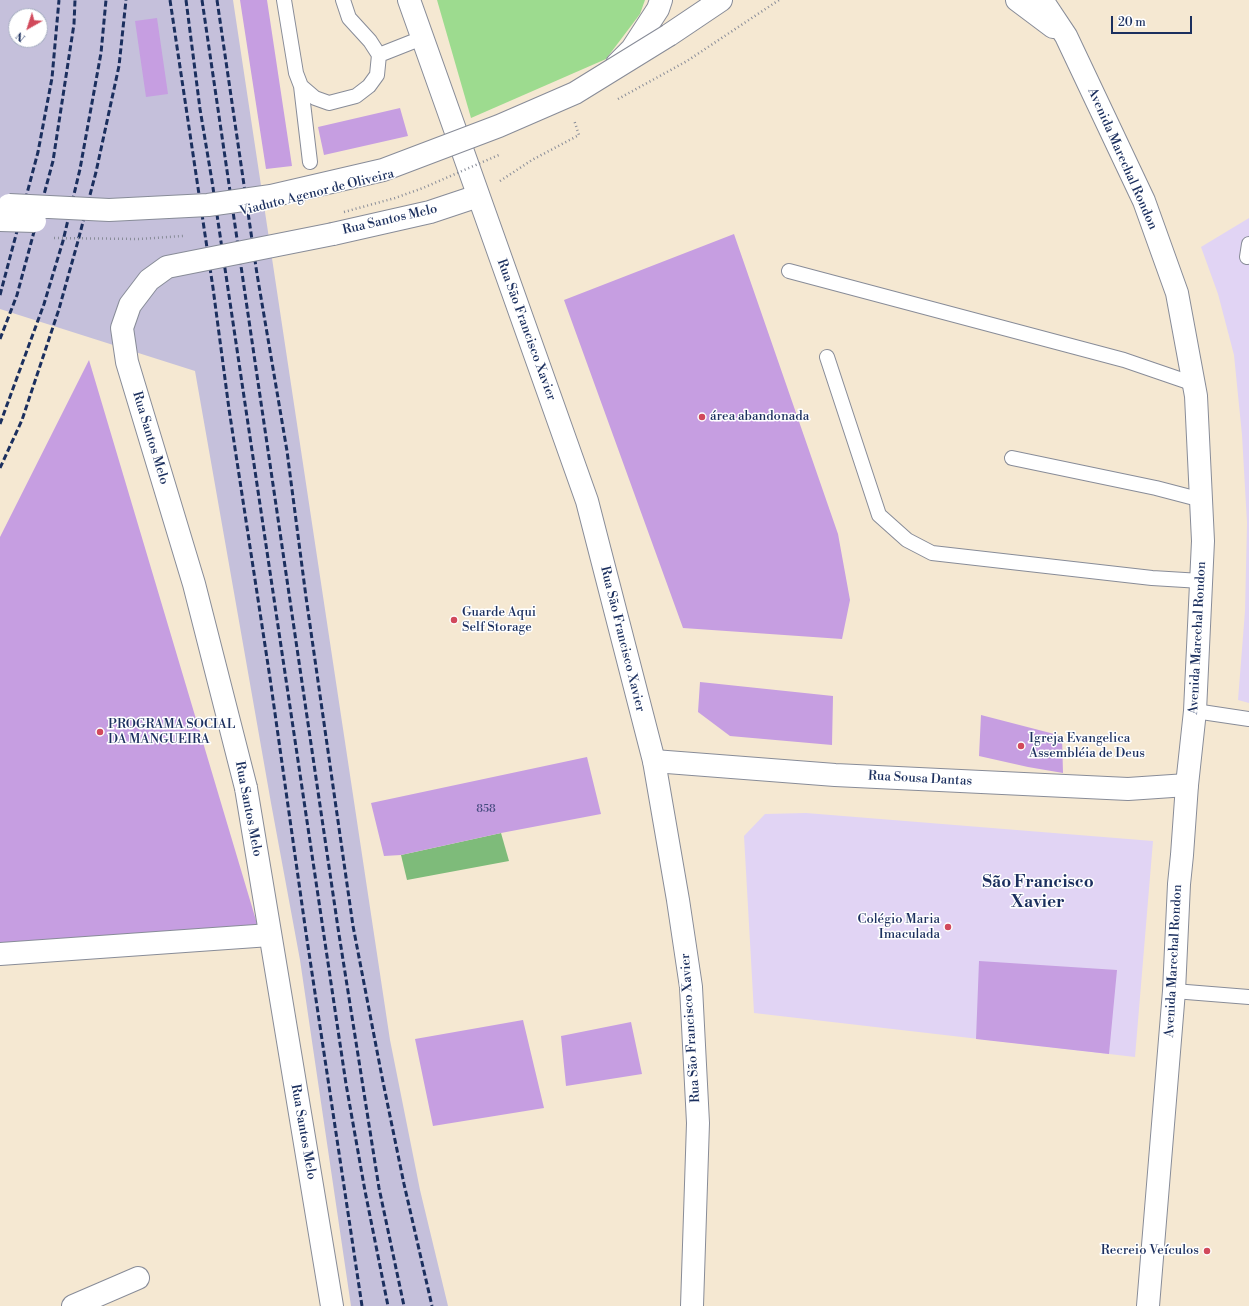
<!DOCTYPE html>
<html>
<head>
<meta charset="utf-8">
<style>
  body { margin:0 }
  #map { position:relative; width:1249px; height:1306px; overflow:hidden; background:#f5e8d2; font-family:"Libre Bodoni",serif }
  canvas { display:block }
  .north { position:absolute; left:8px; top:8px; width:40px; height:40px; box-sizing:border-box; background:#fff; border:1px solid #a4acbf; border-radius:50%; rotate:219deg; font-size:11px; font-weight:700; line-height:16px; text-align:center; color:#1b2f5e }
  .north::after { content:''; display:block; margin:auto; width:14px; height:18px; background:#d1495b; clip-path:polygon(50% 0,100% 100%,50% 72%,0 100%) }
  .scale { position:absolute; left:1111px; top:16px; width:81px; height:18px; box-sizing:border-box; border:2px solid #1b2f5e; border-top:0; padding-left:5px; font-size:12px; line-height:14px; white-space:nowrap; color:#1b2f5e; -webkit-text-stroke:3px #fff; paint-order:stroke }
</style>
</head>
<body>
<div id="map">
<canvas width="1249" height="1306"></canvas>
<div class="north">N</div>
<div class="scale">20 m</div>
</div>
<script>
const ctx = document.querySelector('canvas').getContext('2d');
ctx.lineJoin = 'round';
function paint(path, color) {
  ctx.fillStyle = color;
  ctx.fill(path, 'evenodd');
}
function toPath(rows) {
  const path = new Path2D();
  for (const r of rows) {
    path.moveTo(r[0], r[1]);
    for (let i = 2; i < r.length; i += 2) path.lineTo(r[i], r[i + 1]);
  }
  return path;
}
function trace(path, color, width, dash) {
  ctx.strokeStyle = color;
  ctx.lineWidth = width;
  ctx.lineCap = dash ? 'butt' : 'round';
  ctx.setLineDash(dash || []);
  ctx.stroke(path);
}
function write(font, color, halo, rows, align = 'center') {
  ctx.font = font + ' "Libre Bodoni",serif';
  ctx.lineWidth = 3;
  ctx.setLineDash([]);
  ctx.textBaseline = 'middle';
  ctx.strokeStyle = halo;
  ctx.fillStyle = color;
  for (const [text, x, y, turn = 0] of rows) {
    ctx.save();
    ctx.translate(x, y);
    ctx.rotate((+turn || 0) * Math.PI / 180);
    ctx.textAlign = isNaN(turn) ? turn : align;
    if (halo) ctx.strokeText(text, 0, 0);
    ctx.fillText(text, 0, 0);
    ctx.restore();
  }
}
paint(toPath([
  [1249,218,1249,703,1238,700,1245,611,1247,523,1242,435,1234,355,1218,294,1201,247],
  [806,813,1153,841,1135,1057,754,1013,744,836,765,814]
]), '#e1d4f4');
paint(toPath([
  [0,0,233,0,390,1040,420,1190,448,1306,351,1306,300,960,271,803,195,371,0,309],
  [16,16,40,16,40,40,16,40]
]), '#c5c0db');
paint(toPath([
  [437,0,645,0,640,14,606,59,471,118]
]), '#9ddb8f');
paint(toPath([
  [501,833,509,861,407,880,401,855]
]), '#7ebb7a');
paint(toPath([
  [240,0,267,0,292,166,266,169],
  [157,18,168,94,146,97,135,21],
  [400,108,408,136,324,155,318,127],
  [734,234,838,534,850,600,842,639,683,628,564,300],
  [89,360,258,927,0,951,0,537],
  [700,682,833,696,832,745,730,736,698,712],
  [981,715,1062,736,1063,773,1028,767,979,756],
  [587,757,601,814,501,833,401,855,384,856,371,803],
  [979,961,1117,970,1109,1054,976,1039],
  [523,1020,544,1108,433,1126,415,1039],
  [631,1022,642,1074,566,1086,561,1036]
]), '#c69ee1');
const lane = toPath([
  [284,0,296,73,301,86,310,162],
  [343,0,349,18,370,41,379,55,422,38],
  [301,86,315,98,329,103,356,96,369,86,377,75,379,55],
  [1247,257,1249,244],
  [789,271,1124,360,1194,384],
  [827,357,879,515,907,540,932,553,1152,578,1201,581],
  [1012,458,1156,488,1202,500],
  [1195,711,1249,719],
  [1174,991,1249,997]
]);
const street = toPath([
  [654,761,835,775,1128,789,1187,785],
  [0,954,270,935],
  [73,1306,138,1278]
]);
const secondary = toPath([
  [333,234,430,212,478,196],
  [246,788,332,1306]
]);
const primary = toPath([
  [409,0,587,501,654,761,678,900,691,987,698,1123,692,1306],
  [1017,0,1053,27],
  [1042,0,1066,36,1144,201,1177,293,1196,396,1203,541,1195,711,1187,785,1182,855,1179,884,1174,991,1148,1306],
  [669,35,721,0],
  [617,64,632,49,658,9,661,0]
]);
trace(lane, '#888c98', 16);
trace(street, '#888c98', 24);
trace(secondary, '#888c98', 24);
trace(primary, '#888c98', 24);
trace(toPath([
  [618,99,687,61,779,0],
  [500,181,532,160,579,135,574,120]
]), '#888c98', 2.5, [1, 3]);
trace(lane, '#fff', 14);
trace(street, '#fff', 22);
trace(secondary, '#fff', 22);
trace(primary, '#fff', 22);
trace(toPath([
  [170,0,213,288,229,409,270,678,306,933,362,1306],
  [186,0,200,109,212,181,346,1084,365,1191,388,1306],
  [202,0,338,928,379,1188,404,1306],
  [217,0,257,274,287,451,306,597,353,926,382,1077,404,1184,432,1306],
  [0,295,38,152,52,78,59,0],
  [0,339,17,295,53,161,74,24,75,0],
  [0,424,44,304,63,241,80,169,101,53,106,0],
  [0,468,22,420,59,309,78,241,96,172,119,66,126,0]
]), '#1b2f5e', 3, [6, 3]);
const secondaryBridge = toPath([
  [246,788,194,584,127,362,122,328,130,305,149,280,167,267,333,234]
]);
const primaryBridge = toPath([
  [9,205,109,210,208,205,271,196,383,170,499,126,575,93,669,35],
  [0,220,35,221]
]);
trace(secondaryBridge, '#888c98', 24, []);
trace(primaryBridge, '#888c98', 24, []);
trace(toPath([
  [344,212,395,198,423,188,501,154],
  [54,238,139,239,183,236]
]), '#888c98', 2.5, [1, 3]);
trace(secondaryBridge, '#fff', 22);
trace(primaryBridge, '#fff', 22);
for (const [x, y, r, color] of [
  [702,417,4,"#d1495b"],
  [454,620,4,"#d1495b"],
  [100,732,4,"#d1495b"],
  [1021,746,4,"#d1495b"],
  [948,927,4,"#d1495b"],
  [1207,1251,4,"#d1495b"]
]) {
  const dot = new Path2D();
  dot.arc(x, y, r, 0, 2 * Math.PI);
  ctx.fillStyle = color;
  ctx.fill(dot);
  trace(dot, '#fff', 1.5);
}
write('11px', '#464b7f', null, [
  ["858",486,809]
]);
write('13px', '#1b2f5e', '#fff', [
  ["Avenida Marechal Rondon",1122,159,66],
  ["Viaduto Agenor de Oliveira",317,193,-14],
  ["Rua Santos Melo",390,220,-13],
  ["Rua São Francisco Xavier",526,330,70],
  ["Rua Santos Melo",150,438,73],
  ["Avenida Marechal Rondon",1198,638,-87],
  ["Rua São Francisco Xavier",622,639,76],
  ["Rua Sousa Dantas",920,779,3],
  ["Rua Santos Melo",248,809,79],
  ["Avenida Marechal Rondon",1174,961,-87],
  ["Rua São Francisco Xavier",691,1028,-94],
  ["Rua Santos Melo",303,1132,80]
]);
write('13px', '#1b2f5e', '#fff', [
  ["área abandonada",710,417],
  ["Guarde Aqui",462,613],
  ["Self Storage",462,628],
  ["PROGRAMA SOCIAL",108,725],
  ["DA MANGUEIRA",108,740],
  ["Igreja Evangelica",1029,739],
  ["Assembléia de Deus",1029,754],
  ["Colégio Maria",940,920,"right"],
  ["Imaculada",940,935,"right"],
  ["Recreio Veículos",1199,1251,"right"]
], 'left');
write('bold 17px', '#1b2f5e', '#fff', [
  ["São Francisco",1038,883],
  ["Xavier",1038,903]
]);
</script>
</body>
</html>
